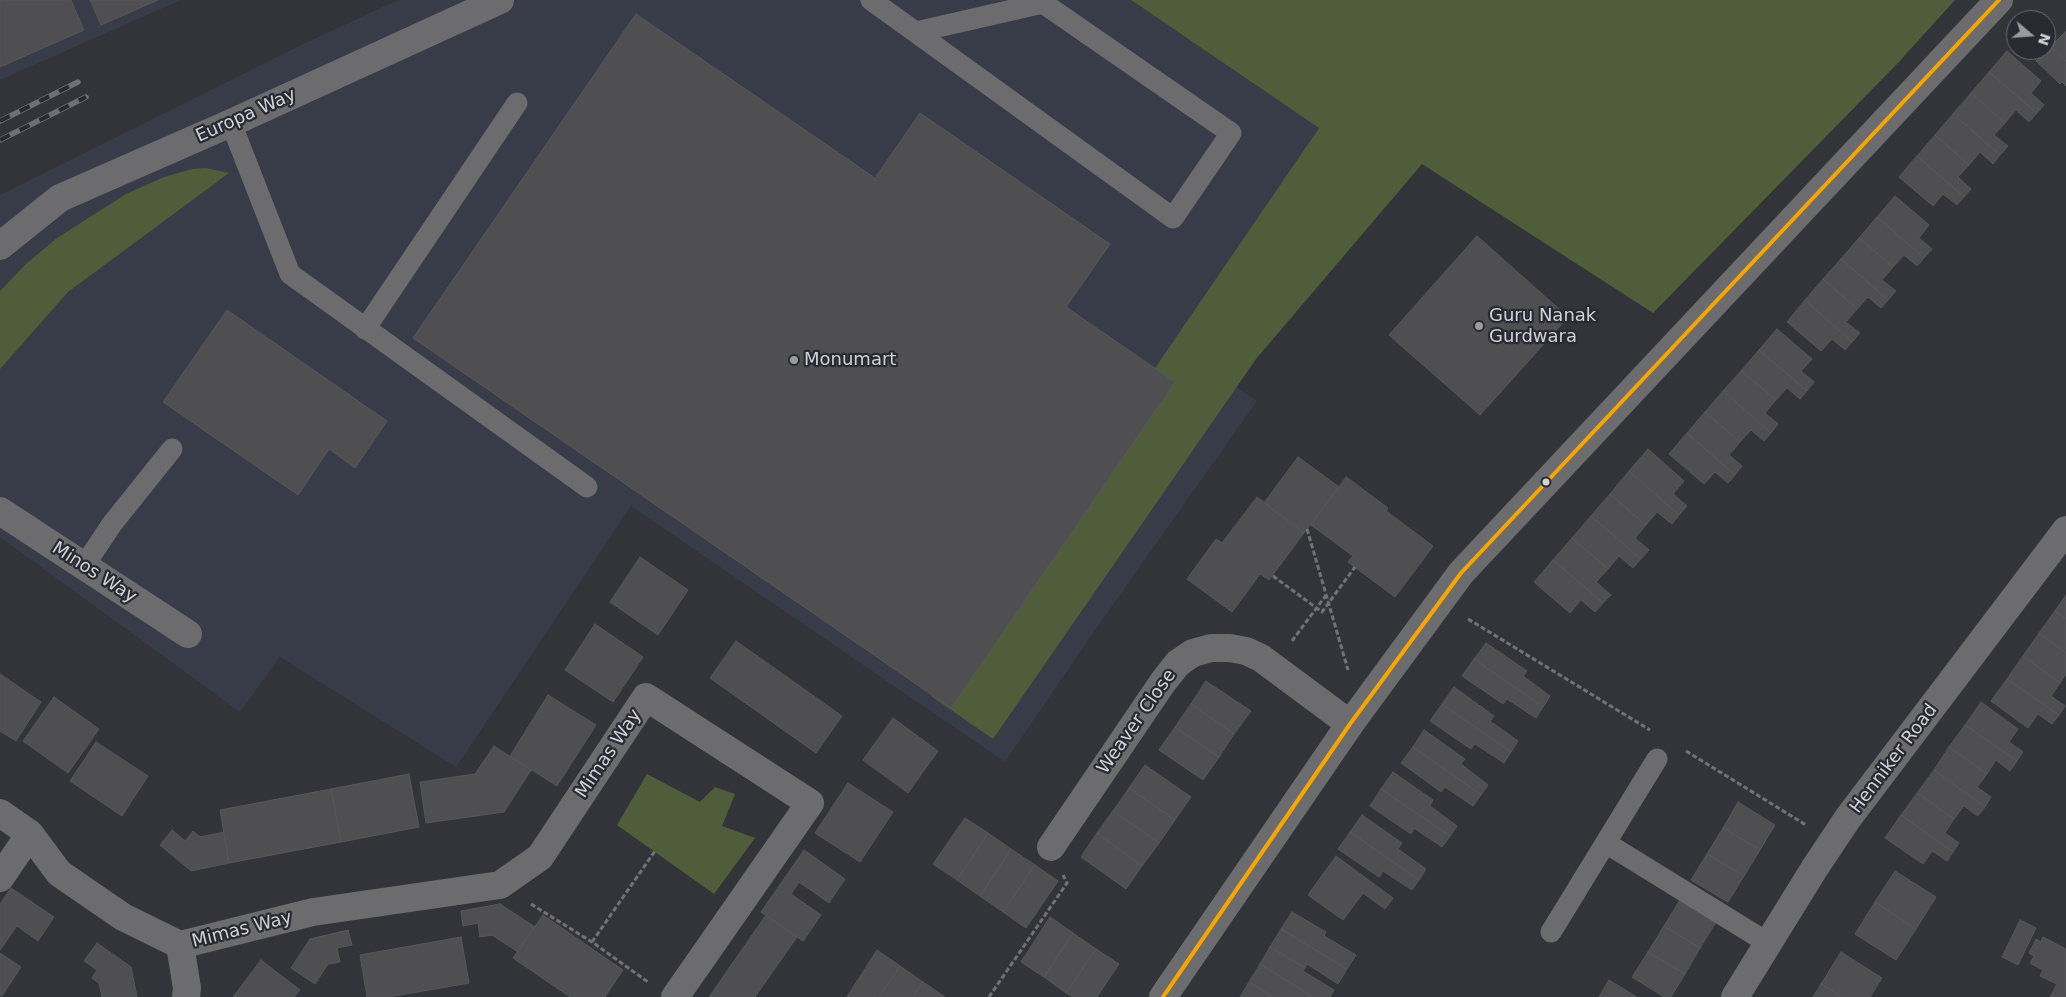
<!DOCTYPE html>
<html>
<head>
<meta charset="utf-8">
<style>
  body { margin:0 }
  #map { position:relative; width:2066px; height:997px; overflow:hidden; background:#333439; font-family:"DejaVu Sans",sans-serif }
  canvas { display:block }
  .north { position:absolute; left:2006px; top:10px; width:50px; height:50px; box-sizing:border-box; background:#282931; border:1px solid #6c6d74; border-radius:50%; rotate:108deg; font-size:14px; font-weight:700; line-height:20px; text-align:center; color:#d1d3d8 }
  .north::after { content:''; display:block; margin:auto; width:18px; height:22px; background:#9a9ba0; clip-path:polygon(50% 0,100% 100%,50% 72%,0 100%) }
</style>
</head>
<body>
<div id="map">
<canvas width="2066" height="997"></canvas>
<div class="north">N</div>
</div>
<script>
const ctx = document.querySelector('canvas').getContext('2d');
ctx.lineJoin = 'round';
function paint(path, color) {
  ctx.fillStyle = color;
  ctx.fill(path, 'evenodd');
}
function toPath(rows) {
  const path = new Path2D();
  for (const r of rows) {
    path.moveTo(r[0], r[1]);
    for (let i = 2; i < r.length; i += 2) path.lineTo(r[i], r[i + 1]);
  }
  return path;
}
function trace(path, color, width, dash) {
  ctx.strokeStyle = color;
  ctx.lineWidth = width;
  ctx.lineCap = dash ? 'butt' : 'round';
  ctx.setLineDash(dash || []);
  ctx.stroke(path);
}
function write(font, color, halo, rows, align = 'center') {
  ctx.font = font + ' "DejaVu Sans",sans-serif';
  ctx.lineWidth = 4.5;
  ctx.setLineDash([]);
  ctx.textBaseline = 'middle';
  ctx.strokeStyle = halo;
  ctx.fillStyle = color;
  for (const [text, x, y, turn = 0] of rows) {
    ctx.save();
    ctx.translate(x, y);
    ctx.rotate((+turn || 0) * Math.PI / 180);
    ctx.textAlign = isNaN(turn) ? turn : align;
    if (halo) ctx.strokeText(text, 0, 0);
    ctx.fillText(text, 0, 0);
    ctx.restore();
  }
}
paint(toPath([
  [0,0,181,0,0,80],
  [398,0,1131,0,1319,128,1172,344,1257,401,1088,640,1005,762,631,506,456,767,280,657,240,712,0,537,0,195,299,46]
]), '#383b48');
paint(toPath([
  [1131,0,1955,0,1896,65,1653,313,1422,164,1256,359,993,739,931,696,1319,128],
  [206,168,229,173,68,292,0,369,0,291,26,264,57,238,126,194,164,177,192,169],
  [647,774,700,802,715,787,735,794,722,826,755,838,714,894,617,825]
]), '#505d3a');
const building = toPath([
  [0,0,71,0,84,30,0,67,0,0],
  [90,0,158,0,101,25,90,0],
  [636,14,875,178,920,113,1110,244,1066,307,1175,382,951,708,413,338,636,14],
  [2066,31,2066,61,2051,46,2066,31],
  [2051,46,2066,61,2066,86,2062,82,2060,84,2036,61,2051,46],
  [2007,51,2041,81,2031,93,2044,105,2037,113,1989,72,2007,51],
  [1989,72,2037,113,2029,122,2016,110,2005,123,1971,93,1989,72],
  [1971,93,2005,123,1994,135,2008,146,2000,155,1953,114,1971,93],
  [1953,114,2000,155,1993,164,1980,152,1969,165,1935,135,1953,114],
  [1935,135,1969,165,1958,177,1971,189,1964,197,1917,156,1935,135],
  [1917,156,1964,197,1957,205,1943,194,1933,206,1899,177,1917,156],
  [1895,196,1929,225,1919,238,1932,249,1924,258,1877,217,1895,196],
  [1877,217,1924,258,1917,266,1904,255,1893,267,1859,238,1877,217],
  [1477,236,1568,317,1480,415,1389,335,1477,236],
  [1859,238,1893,267,1882,280,1896,291,1888,300,1841,259,1859,238],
  [1841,259,1888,300,1881,308,1868,297,1857,309,1823,279,1841,259],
  [1823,279,1857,309,1846,322,1860,333,1852,342,1805,300,1823,279],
  [1805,300,1852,342,1845,350,1832,339,1821,351,1787,322,1805,300],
  [227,310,387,421,355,468,329,449,298,495,163,402,227,310],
  [1777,329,1812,359,1801,371,1814,382,1807,391,1759,350,1777,329],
  [1759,350,1807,391,1800,399,1787,388,1776,400,1741,371,1759,350],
  [1741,371,1776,400,1765,413,1778,424,1771,433,1723,391,1741,371],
  [1723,391,1771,433,1764,441,1751,430,1740,442,1705,412,1723,391],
  [1705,412,1740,442,1729,455,1742,466,1735,475,1687,433,1705,412],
  [1687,433,1735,475,1728,483,1715,472,1704,484,1669,454,1687,433],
  [1648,449,1684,481,1673,494,1687,506,1679,515,1629,471,1648,449],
  [1298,457,1339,487,1304,533,1264,503,1298,457],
  [1629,471,1679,515,1672,524,1657,512,1646,525,1610,494,1629,471],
  [1346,477,1388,508,1386,511,1433,546,1395,597,1348,562,1353,556,1311,525,1346,477],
  [1610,494,1646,525,1635,538,1649,550,1641,559,1591,516,1610,494],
  [1257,497,1304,533,1269,580,1260,574,1232,612,1187,579,1216,539,1222,543,1257,497],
  [1591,516,1641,559,1633,568,1619,556,1608,569,1572,538,1591,516],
  [1572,538,1608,569,1596,582,1611,595,1603,603,1553,560,1572,538],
  [640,557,688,590,658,635,610,602,640,557],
  [1553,560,1603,603,1595,612,1581,600,1570,613,1534,582,1553,560],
  [2066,595,2066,619,2055,611,2066,595],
  [2055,611,2066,619,2066,653,2039,633,2055,611],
  [595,624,643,657,613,702,565,670,595,624],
  [2039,633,2066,653,2066,674,2060,683,2023,656,2039,633],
  [736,641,842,716,816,753,710,678,736,641],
  [1486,643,1527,671,1523,676,1550,696,1543,707,1474,659,1486,643],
  [2023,656,2060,683,2051,696,2065,706,2059,715,2007,679,2023,656],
  [1474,659,1543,707,1536,718,1507,699,1503,704,1462,676,1474,659],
  [0,674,41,702,16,741,0,731,0,674],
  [2007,679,2059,715,2052,724,2038,714,2028,728,1991,701,2007,679],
  [1206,681,1251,711,1234,734,1191,704,1206,681],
  [1454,687,1494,716,1490,721,1518,741,1511,752,1442,704,1454,687],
  [548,695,596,725,557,786,510,756,548,695],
  [54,697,99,729,68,773,23,741,54,697],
  [1981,702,2018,729,2009,742,2023,752,2017,761,1965,725,1981,702],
  [1191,704,1234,734,1219,757,1175,727,1191,704],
  [1442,704,1511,752,1504,763,1475,744,1471,749,1430,721,1442,704],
  [893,718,938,751,908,793,863,760,893,718],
  [1965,725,2017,761,2010,771,1996,760,1987,774,1949,747,1965,725],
  [1175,727,1219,757,1203,780,1159,750,1175,727],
  [1424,730,1465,759,1461,764,1488,785,1481,795,1413,747,1424,730],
  [96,742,148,776,122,816,70,781,96,742],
  [494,746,531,770,504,812,426,823,420,782,475,774,494,746],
  [1413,747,1481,795,1473,806,1445,787,1441,792,1401,763,1413,747],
  [1949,747,1987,774,1977,787,1991,797,1985,807,1934,770,1949,747],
  [1145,765,1191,797,1175,820,1129,788,1145,765],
  [1934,770,1985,807,1978,816,1964,806,1954,819,1917,793,1934,770],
  [1393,772,1433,800,1430,806,1457,826,1450,836,1381,789,1393,772],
  [409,774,419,827,341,842,331,789,409,774],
  [848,783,893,812,860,862,815,833,848,783],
  [1129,788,1175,820,1159,843,1113,811,1129,788],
  [331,789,341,842,229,863,220,810,331,789],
  [1381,789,1450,836,1442,847,1414,828,1411,834,1370,806,1381,789],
  [1917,793,1954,819,1945,833,1959,843,1953,852,1901,815,1917,793],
  [1738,802,1775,825,1760,850,1723,828,1738,802],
  [1113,811,1159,843,1142,866,1097,833,1113,811],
  [1362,815,1402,843,1398,849,1426,869,1419,880,1350,832,1362,815],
  [1901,815,1953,852,1947,861,1932,851,1923,864,1885,838,1901,815],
  [965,818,988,833,957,880,933,864,965,818],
  [1723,828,1760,850,1744,876,1707,854,1723,828],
  [172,830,185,841,193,831,200,837,224,832,229,863,191,871,160,845,172,830],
  [1350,832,1419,880,1412,890,1383,871,1379,877,1338,849,1350,832],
  [988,833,1011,849,980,896,957,880,988,833],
  [1097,833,1142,866,1126,889,1081,857,1097,833],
  [1011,849,1035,865,1003,912,980,896,1011,849],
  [804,850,845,879,829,903,799,882,791,894,821,915,803,941,761,912,804,850],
  [1707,854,1744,876,1728,902,1691,880,1707,854],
  [1336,856,1393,898,1385,909,1363,893,1343,920,1308,895,1336,856],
  [1035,865,1058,881,1026,928,1003,912,1035,865],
  [1895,871,1936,897,1916,929,1875,902,1895,871],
  [11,888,54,917,38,941,17,926,0,950,0,904,11,888],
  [1680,900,1716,922,1700,948,1664,926,1680,900],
  [1875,902,1916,929,1896,960,1855,934,1875,902],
  [500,904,535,927,518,952,492,935,480,937,478,923,463,926,461,911,500,904],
  [1292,912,1326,932,1324,936,1356,955,1347,969,1281,929,1292,912],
  [543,915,623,970,605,997,570,997,513,958,543,915],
  [766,915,797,937,755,997,709,997,766,915],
  [1050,917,1073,933,1044,977,1021,962,1050,917],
  [2020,920,2036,928,2018,965,2002,957,2020,920],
  [1664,926,1700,948,1685,974,1648,952,1664,926],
  [1281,929,1347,969,1338,984,1307,964,1305,968,1270,947,1281,929],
  [348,930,352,945,337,948,340,962,328,964,315,984,291,968,310,939,348,930],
  [1073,933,1096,949,1066,993,1044,977,1073,933],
  [461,937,469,983,389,997,367,997,360,955,461,937],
  [2043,937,2066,949,2066,997,2050,997,2057,984,2040,976,2043,970,2030,963,2034,956,2029,953,2036,939,2041,942,2043,937],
  [97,943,131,967,137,997,102,997,99,983,92,978,97,970,84,961,97,943],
  [1270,947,1305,968,1303,971,1334,990,1330,997,1313,997,1260,964,1270,947],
  [1096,949,1119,964,1097,997,1073,997,1066,993,1096,949],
  [877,950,900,966,879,997,847,997,877,950],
  [1648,952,1685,974,1671,997,1664,997,1632,977,1648,952],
  [1841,952,1882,978,1870,997,1842,997,1821,984,1841,952],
  [0,953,21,967,2,996,0,995,0,953],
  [261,960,300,990,294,997,233,997,261,960],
  [1260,964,1313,997,1273,997,1249,982,1260,964],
  [900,966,923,982,913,997,879,997,900,966],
  [1609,980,1637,997,1599,997,1609,980],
  [923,982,945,997,913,997,923,982],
  [1249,982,1273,997,1240,997,1249,982],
  [1821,984,1842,997,1813,997,1821,984]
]);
paint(building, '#4f4f52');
trace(building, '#57575a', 1);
trace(toPath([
  [1307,529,1348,670],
  [1273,576,1322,612,1355,567],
  [1468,619,1650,730],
  [1292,641,1327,594],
  [1686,751,1806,825],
  [531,904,592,942,648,982],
  [592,942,655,851],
  [989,997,1067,883,1063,875]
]), '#717275', 3, [5, 2.5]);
trace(toPath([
  [871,0,1173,218,1231,133,1043,3,916,32],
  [231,123,290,274,587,487],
  [365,329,517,103],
  [84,566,112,524,172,449],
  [1606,843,1768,943],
  [1551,932,1657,759]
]), '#6c6c6f', 21);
trace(toPath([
  [0,246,60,198,231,123,500,0],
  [0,511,188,634],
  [0,813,30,834,59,873,123,917,180,945,313,912,500,885,540,857,646,697,810,803,675,997],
  [1051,847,1163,682,1178,663,1193,653,1211,648,1230,648,1246,651,1261,658,1350,724],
  [0,878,30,834],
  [180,945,187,988,186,997],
  [1735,997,1814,869,1848,818,2066,530]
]), '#6c6c6f', 28);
trace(toPath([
  [1163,997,1350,724,1461,573,1999,0]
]), '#6c6c6f', 28);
const rail = toPath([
  [0,121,78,82],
  [0,140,86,97]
]);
trace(rail, '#6e7073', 5.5);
trace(rail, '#282931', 4, [11]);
trace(toPath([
  [1163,997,1350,724,1461,573,1999,0]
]), '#f7a600', 4);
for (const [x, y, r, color] of [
  [1479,326,5,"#9a9ba0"],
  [794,360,5,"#9a9ba0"],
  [1546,482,4.5,"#d1d3d8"]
]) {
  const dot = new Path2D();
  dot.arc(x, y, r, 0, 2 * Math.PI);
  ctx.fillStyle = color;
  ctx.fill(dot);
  trace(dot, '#282931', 2);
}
write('18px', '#d1d3d8', '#282931', [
  ["Europa Way",246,116,-24],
  ["Minos Way",94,573,33],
  ["Weaver Close",1137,722,-55],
  ["Mimas Way",609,754,-56],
  ["Henniker Road",1894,759,-53],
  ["Mimas Way",242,930,-14]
]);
write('18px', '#d1d3d8', '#282931', [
  ["Guru Nanak",1489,316],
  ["Gurdwara",1489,337],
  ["Monumart",804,360]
], 'left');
</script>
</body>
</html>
